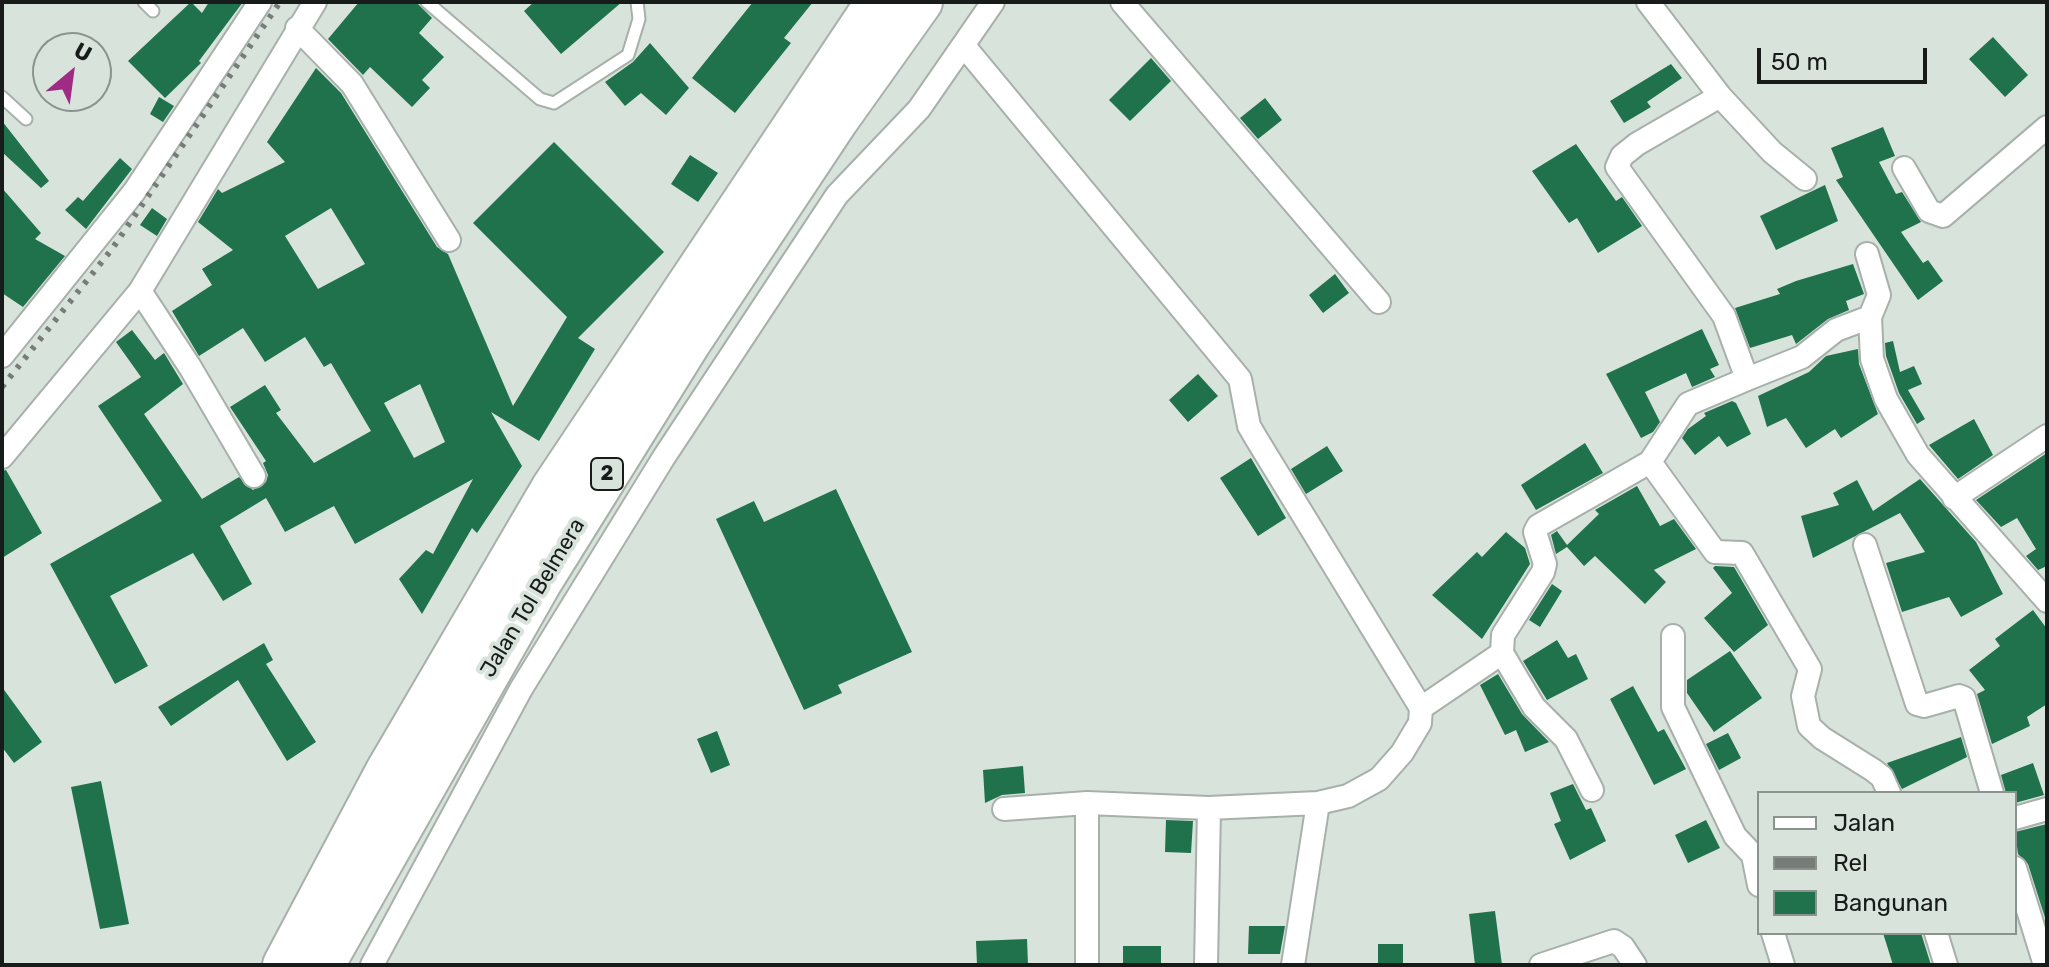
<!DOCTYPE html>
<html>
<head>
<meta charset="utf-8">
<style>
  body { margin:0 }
  #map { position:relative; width:2049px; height:967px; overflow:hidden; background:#d8e3dc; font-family:Rubik,sans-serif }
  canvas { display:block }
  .frame { position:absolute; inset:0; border:4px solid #171b19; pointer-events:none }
  .legend { position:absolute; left:1757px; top:791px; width:260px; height:144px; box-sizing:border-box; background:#d8e3dc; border:2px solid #8b938e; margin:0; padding:10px 14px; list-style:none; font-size:24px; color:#171b19 }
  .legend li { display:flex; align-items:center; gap:16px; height:40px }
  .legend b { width:40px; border:2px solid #8b938e }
  .north { position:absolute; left:32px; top:32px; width:80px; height:80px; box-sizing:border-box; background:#d8e3dc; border:2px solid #8b938e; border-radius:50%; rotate:29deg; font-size:22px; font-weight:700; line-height:32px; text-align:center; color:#171b19 }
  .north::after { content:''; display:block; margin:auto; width:28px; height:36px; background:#9f2b85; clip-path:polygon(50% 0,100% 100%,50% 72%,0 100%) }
  .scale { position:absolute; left:1757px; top:48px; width:170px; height:36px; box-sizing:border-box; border:4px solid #171b19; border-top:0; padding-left:10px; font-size:24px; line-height:28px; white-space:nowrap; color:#171b19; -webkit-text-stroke:6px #d8e3dc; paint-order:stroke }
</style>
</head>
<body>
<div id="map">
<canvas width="2049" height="967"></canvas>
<div class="frame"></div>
<ul class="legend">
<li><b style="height:10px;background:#fff"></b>Jalan</li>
<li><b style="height:10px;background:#767d79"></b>Rel</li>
<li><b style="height:22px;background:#1f724b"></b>Bangunan</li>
</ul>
<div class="north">U</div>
<div class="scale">50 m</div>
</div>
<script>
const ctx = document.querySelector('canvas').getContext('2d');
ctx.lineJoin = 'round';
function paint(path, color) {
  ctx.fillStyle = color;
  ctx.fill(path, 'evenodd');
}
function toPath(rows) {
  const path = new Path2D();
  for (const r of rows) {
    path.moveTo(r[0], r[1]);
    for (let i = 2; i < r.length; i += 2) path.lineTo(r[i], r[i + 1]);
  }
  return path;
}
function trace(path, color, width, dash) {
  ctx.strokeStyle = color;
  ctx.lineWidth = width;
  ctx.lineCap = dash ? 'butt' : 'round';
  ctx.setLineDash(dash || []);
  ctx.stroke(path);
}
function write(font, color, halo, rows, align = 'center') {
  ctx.font = font + ' Rubik,sans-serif';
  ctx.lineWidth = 8;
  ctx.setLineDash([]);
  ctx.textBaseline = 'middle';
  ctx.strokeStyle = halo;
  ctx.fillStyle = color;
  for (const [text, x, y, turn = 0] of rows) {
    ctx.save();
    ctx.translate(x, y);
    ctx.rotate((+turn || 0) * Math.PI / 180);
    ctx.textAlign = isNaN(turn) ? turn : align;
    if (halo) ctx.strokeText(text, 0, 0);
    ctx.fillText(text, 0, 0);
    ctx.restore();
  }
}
paint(toPath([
  [191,2,202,13,209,2,243,2,199,61,201,63,165,98,128,61],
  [359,2,416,2,432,18,419,33,444,57,422,80,430,88,412,107,370,67,363,75,328,39],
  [534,2,622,2,561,54,524,11],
  [753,2,813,2,784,38,791,43,735,113,692,78],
  [1993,37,2028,75,2005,97,1969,59],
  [650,43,689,88,666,115,641,93,625,106,605,82,633,62],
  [1151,58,1171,81,1130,121,1109,100],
  [1671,64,1682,78,1647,102,1651,107,1624,123,1610,101],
  [316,68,341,93,437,247,448,254,513,406,567,317,473,223,554,142,664,252,578,338,595,349,539,441,491,412,522,466,477,533,472,528,422,614,399,579,426,550,433,554,473,479,355,544,334,506,285,532,266,498,220,526,252,584,223,601,193,553,110,596,148,666,115,684,50,564,162,501,98,406,141,377,116,342,132,330,155,360,164,353,183,384,144,414,202,499,239,477,253,490,266,482,268,475,263,463,266,461,230,407,265,385,281,410,276,413,314,463,371,431,331,363,324,367,305,337,265,362,243,328,199,356,172,311,212,285,202,269,233,250,198,222,218,189,222,193,285,162,267,142],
  [331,208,365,264,318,289,285,236],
  [420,384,445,442,414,458,384,403],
  [159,97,174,106,163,122,150,114],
  [1265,98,1282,120,1258,139,1240,118],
  [2,121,49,181,41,188,2,152],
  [1883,127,1895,156,1879,162,1896,194,1902,192,1921,222,1901,232,1923,263,1928,260,1943,281,1918,300,1836,180,1843,177,1831,148],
  [1576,144,1616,201,1622,197,1642,226,1598,253,1577,218,1569,223,1532,171],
  [690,155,718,173,698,202,671,184],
  [120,158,132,169,86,229,65,210,78,197,83,201],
  [1825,185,1838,221,1776,250,1760,216],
  [2,188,41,233,35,239,65,256,23,307,2,293],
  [152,208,167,219,157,236,140,225],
  [1853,264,1864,294,1846,301,1849,310,1828,319,1796,344,1792,335,1750,348,1735,308,1780,294,1777,289,1796,281],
  [1335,274,1349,293,1323,313,1309,295],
  [1702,329,1719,365,1710,369,1715,377,1692,387,1686,373,1645,392,1660,422,1653,432,1641,438,1606,374],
  [1893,341,1900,372,1914,366,1922,384,1908,390,1925,419,1917,424,1899,393,1886,356,1885,343],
  [1858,349,1859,364,1878,414,1841,438,1835,429,1806,448,1786,418,1767,427,1758,396,1809,372,1826,356],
  [1198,374,1218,396,1188,422,1169,400],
  [1732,401,1736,403,1751,434,1727,447,1719,436,1695,455,1682,438,1688,429,1706,416,1704,413],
  [1974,419,1993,455,1958,479,1929,445],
  [1585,443,1603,473,1536,510,1521,485],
  [1327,446,1343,471,1306,494,1291,469],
  [2047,453,2047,566,2038,570,2026,556,2036,549,2017,518,2001,527,1976,500],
  [1251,458,1286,518,1258,536,1220,478],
  [6,470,42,533,2,558,2,471],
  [1920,479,1976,542,2003,594,1961,617,1949,597,1902,612,1886,563,1925,552,1900,513,1813,558,1801,516,1839,505,1833,493,1857,480,1873,511],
  [1637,486,1660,526,1674,519,1696,549,1654,570,1666,582,1645,604,1595,556,1584,566,1567,547,1556,554,1551,535,1557,531,1567,545,1599,514,1595,510],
  [836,489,912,652,838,685,842,693,804,710,716,519,754,501,764,522],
  [1506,532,1525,548,1530,564,1482,639,1432,595,1477,552,1482,557],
  [1715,566,1734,567,1768,625,1734,652,1704,618,1732,593,1713,568],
  [1552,584,1562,591,1540,627,1529,620],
  [2033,610,2047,629,2047,704,2027,717,2030,726,1992,744,1977,694,1985,690,1969,670,2000,646,1995,639],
  [1557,640,1568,658,1576,654,1588,679,1547,700,1523,661],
  [264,643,273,660,266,664,316,742,287,761,238,680,171,726,158,707],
  [1730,651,1762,698,1714,732,1687,693,1687,680],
  [1498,674,1522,714,1549,742,1525,752,1516,730,1505,735,1480,685],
  [1633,686,1658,732,1664,729,1686,769,1654,785,1610,699],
  [2,687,42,742,14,763,2,747],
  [717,731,730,765,711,773,697,739],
  [1728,733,1741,758,1719,770,1706,744],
  [1961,737,1967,757,1902,789,1887,763],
  [2033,763,2044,795,2015,803,2015,793,2006,793,2001,775],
  [1023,766,1025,793,1002,795,985,803,983,770],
  [101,781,129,924,100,929,71,787],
  [1573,784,1586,810,1591,808,1606,841,1570,860,1554,824,1561,821,1550,793],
  [1166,820,1193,821,1191,853,1165,852],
  [1706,820,1720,848,1688,863,1675,835],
  [2047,824,2047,924,2028,864,2018,854,2015,832],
  [1495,911,1502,965,1475,965,1469,914],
  [1249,926,1285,926,1280,954,1248,954],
  [1883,933,1921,933,1931,965,1893,965],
  [1027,939,1028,965,977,965,976,941],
  [1378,944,1403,944,1403,965,1378,965],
  [1123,946,1161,946,1161,965,1123,965]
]), '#1f724b');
const service = toPath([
  [144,2,153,11],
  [427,2,540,99,554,103,628,55,639,19,637,2],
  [2,97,26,119]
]);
const minor = toPath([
  [1122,2,1379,302],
  [1648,2,1720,96,1772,152,1805,179],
  [297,28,352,84,449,240],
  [964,46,1240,379,1249,426,1256,438,1421,708,1420,723,1402,753,1379,779,1348,796,1318,803,1209,808,1087,803,1004,809],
  [1904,168,1929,211,1943,216,2047,127],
  [1867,254,1879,295,1870,317,1872,359,1886,399,1918,455,2047,601],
  [140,291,190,367,254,476],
  [2,356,134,192,260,2],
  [1747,379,1802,357,1836,330,1870,317],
  [2,457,140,291,315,2],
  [1650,462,1715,552,1742,553,1810,669,1803,696,1809,726,1822,738,1873,770,1882,777,1889,793],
  [1954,498,2047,436],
  [1865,545,1917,704,1924,706,1959,696,1964,698,1992,793],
  [1673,636,1673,707,1735,836,1753,855,1759,885],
  [1421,708,1502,653],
  [1592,790,1566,739,1534,707,1502,653,1503,635,1543,572,1545,564,1535,532,1538,526,1650,462,1688,404,1747,379,1724,316,1617,167,1622,156,1637,144,1720,96],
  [2015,818,2047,809],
  [2015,868,2045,965],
  [1773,933,1783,965],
  [1936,933,1946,965],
  [372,965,521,689,664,457,837,195,919,109,993,2],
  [1087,965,1087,803],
  [1206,965,1209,808],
  [1293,965,1318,803],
  [1541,965,1614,941,1623,947,1635,965]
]);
const motorway = toPath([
  [284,965,387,771,552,489,877,2],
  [323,965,541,581,689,343,837,120,921,2]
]);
trace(service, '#a7b0aa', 15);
trace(minor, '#a7b0aa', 26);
trace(motorway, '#a7b0aa', 46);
trace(service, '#fff', 11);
trace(minor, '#fff', 22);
trace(motorway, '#fff', 42);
trace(toPath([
  [2,387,112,249,280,2]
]), '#767d79', 6, [4, 8]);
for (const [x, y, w] of [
  [607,474,32]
]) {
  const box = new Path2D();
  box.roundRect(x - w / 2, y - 16, w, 32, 6);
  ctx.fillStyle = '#d8e3dc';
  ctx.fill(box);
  trace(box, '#171b19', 2);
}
write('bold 20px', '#171b19', null, [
  ["2",607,474]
]);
write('22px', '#171b19', '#d8e3dc', [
  ["Jalan Tol Belmera",533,598,-59]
]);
</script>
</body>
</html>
